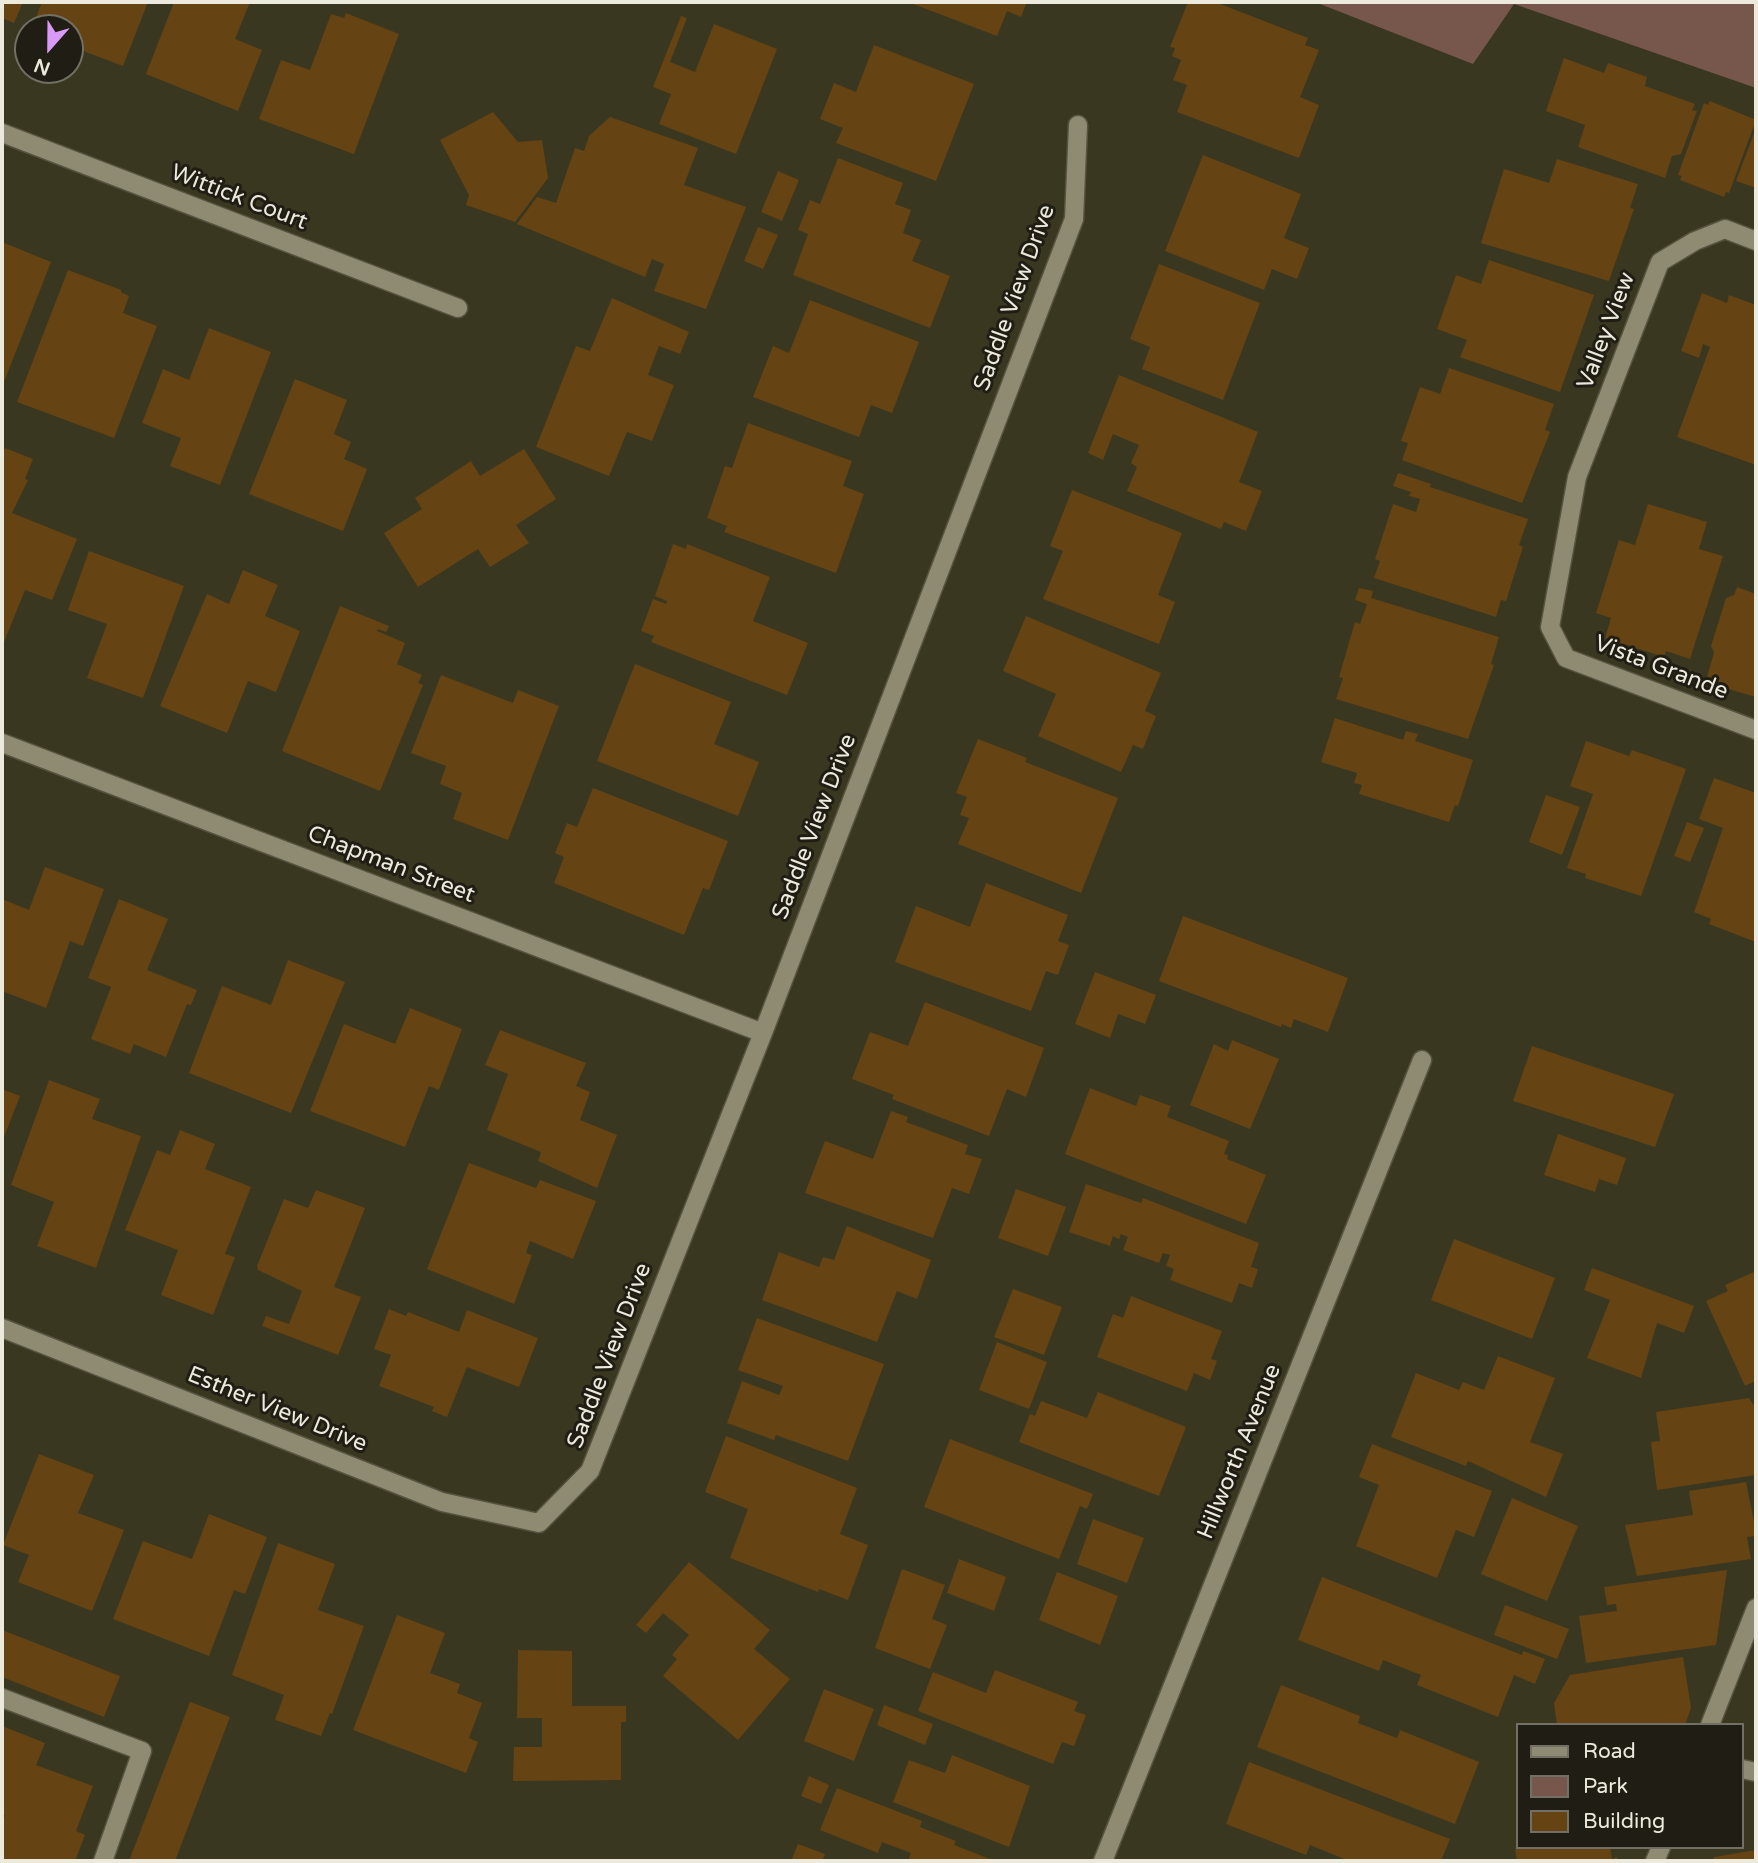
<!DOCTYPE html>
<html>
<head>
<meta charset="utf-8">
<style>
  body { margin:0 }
  #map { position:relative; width:1758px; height:1863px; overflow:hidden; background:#3a3721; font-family:"Varela Round",sans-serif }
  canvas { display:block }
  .frame { position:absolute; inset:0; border:4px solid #eceadd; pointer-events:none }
  .legend { position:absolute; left:1516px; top:1723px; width:228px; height:126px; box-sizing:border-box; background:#201e14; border:2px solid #727064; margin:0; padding:9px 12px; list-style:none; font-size:21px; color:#eceadd }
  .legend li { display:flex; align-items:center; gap:14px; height:35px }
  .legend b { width:35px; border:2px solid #727064 }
  .north { position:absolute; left:14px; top:14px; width:70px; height:70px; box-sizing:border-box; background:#201e14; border:2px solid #727064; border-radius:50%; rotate:201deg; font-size:19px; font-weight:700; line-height:28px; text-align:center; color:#eceadd }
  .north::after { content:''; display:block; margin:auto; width:24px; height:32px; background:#d99af7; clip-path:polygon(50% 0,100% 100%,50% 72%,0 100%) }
</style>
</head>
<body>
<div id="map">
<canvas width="1758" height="1863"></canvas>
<div class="frame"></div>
<ul class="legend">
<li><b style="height:9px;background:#8e8b72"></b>Road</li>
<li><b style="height:19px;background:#77574b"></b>Park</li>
<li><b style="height:19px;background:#654313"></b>Building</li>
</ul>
<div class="north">N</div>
</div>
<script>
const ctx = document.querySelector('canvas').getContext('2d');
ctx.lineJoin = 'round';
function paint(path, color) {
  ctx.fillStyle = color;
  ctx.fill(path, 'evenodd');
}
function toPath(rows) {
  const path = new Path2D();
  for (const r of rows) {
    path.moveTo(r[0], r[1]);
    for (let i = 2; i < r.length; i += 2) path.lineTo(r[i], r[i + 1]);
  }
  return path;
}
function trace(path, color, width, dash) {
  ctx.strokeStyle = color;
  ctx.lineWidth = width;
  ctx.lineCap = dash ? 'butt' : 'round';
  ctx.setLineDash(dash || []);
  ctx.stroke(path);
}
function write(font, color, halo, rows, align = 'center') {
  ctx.font = font + ' "Varela Round",sans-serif';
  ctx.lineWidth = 6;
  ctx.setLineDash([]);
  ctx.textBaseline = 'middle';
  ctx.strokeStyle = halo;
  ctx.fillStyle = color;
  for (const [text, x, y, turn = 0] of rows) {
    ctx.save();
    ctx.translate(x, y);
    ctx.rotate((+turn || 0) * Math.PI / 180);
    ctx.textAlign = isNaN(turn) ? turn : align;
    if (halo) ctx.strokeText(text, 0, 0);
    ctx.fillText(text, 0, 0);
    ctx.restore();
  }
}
paint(toPath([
  [1315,2,1756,2,1756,88,1514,4,1473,64]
]), '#77574b');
paint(toPath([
  [2,2,23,2,14,23,2,18],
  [42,2,148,2,123,66,70,46,70,28,32,28],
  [174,2,250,2,235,39,262,50,238,111,146,74],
  [908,2,1027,2,1021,17,1007,11,997,36],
  [1188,2,1215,2,1308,38,1305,45,1319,50,1300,97,1319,105,1299,158,1177,112,1187,85,1173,80,1181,60,1172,56,1175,48,1170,47],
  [346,13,399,34,354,154,259,119,281,60,310,70,331,14,344,18],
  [681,16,687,18,670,62,695,72,714,24,777,49,736,154,659,124,671,94,653,87],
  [874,45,974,84,936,181,836,143,843,128,820,119,834,83,856,92],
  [1564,58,1604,73,1608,63,1647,77,1645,86,1695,104,1692,110,1697,111,1681,154,1672,156,1665,178,1578,147,1585,125,1546,111],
  [1710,101,1756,120,1729,193,1726,192,1724,197,1680,180,1682,176,1678,175,1704,103,1708,105],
  [493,112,518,142,542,140,548,178,515,222,466,205,469,195,440,140],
  [610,117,698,148,684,185,746,207,706,309,654,291,664,264,652,259,645,277,517,224,537,197,556,203,575,148,584,151,589,136],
  [1756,128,1756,188,1736,181],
  [1203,155,1301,194,1284,238,1309,248,1297,279,1272,269,1264,290,1165,251],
  [838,158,903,183,895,204,911,210,903,233,921,240,912,261,950,276,930,328,793,275,808,234,798,230,810,200,820,204],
  [1557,159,1638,184,1630,208,1634,209,1609,281,1481,243,1504,169,1549,183],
  [778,171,799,180,782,221,761,212],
  [758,227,778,235,763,269,744,261],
  [2,242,51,262,2,387],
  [1489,260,1594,295,1560,392,1460,357,1467,340,1437,329,1456,275,1481,284],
  [1159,264,1260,303,1223,400,1142,369,1150,347,1130,339],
  [68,270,121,290,121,292,129,296,123,313,157,326,114,438,17,402],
  [1702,293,1727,303,1729,295,1756,305,1756,465,1677,437,1710,347,1703,344,1699,358,1681,351],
  [612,298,689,332,680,354,659,346,648,375,674,385,652,441,627,432,609,476,536,447,576,346,590,351],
  [810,300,919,342,892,413,871,405,859,437,753,397,773,346,789,353],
  [209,328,271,352,220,485,170,466,181,438,142,423,163,369,189,380],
  [1449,368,1554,404,1545,430,1550,432,1522,503,1402,460,1408,443,1401,441,1420,387,1440,394],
  [1119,375,1258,432,1239,482,1262,491,1246,531,1224,522,1221,529,1127,491,1137,467,1131,463,1139,445,1113,434,1103,460,1088,453],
  [295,379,347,400,334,434,351,442,344,459,367,469,343,531,249,494],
  [748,423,852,461,843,486,864,494,836,573,724,532,727,526,707,518,725,466,732,468],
  [5,448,33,459,25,479,28,480,12,513,77,539,52,600,25,590,2,647,2,456],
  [524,449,556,499,516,525,529,543,490,567,478,549,418,587,384,533,422,509,415,498,471,461,480,476],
  [1398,473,1431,484,1430,487,1528,519,1519,545,1523,547,1506,601,1501,600,1496,617,1374,578,1380,561,1375,559,1393,504,1416,512,1420,499,1409,496,1411,492,1393,486],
  [1072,490,1182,533,1158,595,1175,602,1159,644,1043,599,1063,551,1050,546],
  [1648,504,1707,522,1699,549,1723,556,1690,659,1666,651,1664,657,1605,638,1611,618,1596,613,1619,540,1635,545],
  [673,544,686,549,687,544,770,577,753,621,808,643,787,695,651,642,654,636,641,631,653,599,666,604,667,601,655,596],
  [89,551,184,586,143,698,87,678,107,624,68,610],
  [243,570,278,585,265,616,300,631,276,692,248,681,227,733,160,706,207,594,229,604],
  [1737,587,1756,594,1756,697,1725,688,1726,685,1707,678,1714,652,1711,646,1726,598,1734,595],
  [1359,588,1373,591,1371,598,1499,637,1491,664,1494,665,1468,739,1336,699,1343,678,1339,677,1355,622,1360,624,1367,604,1355,600],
  [340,606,389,626,386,632,378,629,377,631,405,643,397,664,422,675,418,683,423,685,380,791,282,751],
  [1026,616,1161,673,1145,711,1156,716,1143,749,1133,745,1121,772,1038,736,1056,694,1003,671],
  [635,664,731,702,714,744,759,762,738,816,597,761],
  [441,675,513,703,518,690,559,706,508,840,453,819,462,793,440,784,446,766,411,753],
  [1335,718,1403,740,1406,731,1418,734,1415,741,1473,760,1458,806,1455,805,1449,822,1359,794,1362,785,1354,783,1357,773,1321,762],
  [978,739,1027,758,1025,762,1118,798,1081,893,958,844,969,818,960,815,967,797,956,793],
  [1586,741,1629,756,1632,750,1686,769,1641,896,1585,878,1586,874,1567,868,1593,794,1570,786],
  [1714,778,1756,793,1756,942,1709,924,1711,919,1694,912,1723,828,1699,819],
  [593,788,728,841,709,890,703,888,684,935,554,883,564,857,555,853,567,823,577,827],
  [1546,795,1580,807,1562,855,1529,842],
  [1687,822,1704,828,1690,862,1674,856],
  [45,867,104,889,83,946,70,941,46,1008,2,991,2,899,29,910],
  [986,883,1068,915,1058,941,1069,945,1058,975,1046,971,1031,1011,895,962,916,906,970,927],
  [119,899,168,919,147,970,197,990,191,1005,187,1004,166,1057,134,1044,130,1054,91,1039,111,987,88,978],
  [1183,916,1348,978,1328,1032,1294,1019,1291,1028,1282,1024,1281,1027,1159,981],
  [288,960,345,982,291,1113,189,1073,222,986,271,1005],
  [1095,972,1156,995,1145,1024,1118,1014,1110,1038,1075,1024],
  [925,1002,1044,1048,1026,1097,1007,1089,989,1136,892,1099,894,1095,852,1079,870,1032,908,1046],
  [410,1008,462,1029,439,1090,429,1086,405,1147,310,1111,344,1024,395,1044],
  [500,1030,586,1063,576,1086,590,1092,580,1120,617,1135,597,1188,538,1161,541,1152,487,1130,508,1074,485,1065],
  [1232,1040,1279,1059,1250,1129,1190,1105,1214,1044,1228,1051],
  [1532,1046,1674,1094,1655,1147,1513,1101],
  [49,1080,100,1099,92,1119,141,1136,96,1268,37,1246,54,1202,11,1185],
  [1090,1088,1136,1106,1140,1095,1171,1106,1167,1117,1229,1141,1224,1154,1228,1155,1227,1159,1266,1175,1246,1224,1065,1154],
  [2,1089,20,1096,2,1142],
  [891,1111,908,1117,906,1122,968,1145,965,1154,982,1159,969,1194,952,1188,933,1238,805,1193,825,1141,873,1159],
  [180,1130,215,1144,205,1169,251,1187,225,1254,235,1257,213,1315,161,1295,178,1250,125,1230,157,1150,170,1155],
  [1558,1134,1626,1158,1617,1185,1599,1179,1595,1192,1544,1175],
  [469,1163,536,1188,540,1180,596,1201,573,1259,530,1241,526,1253,532,1255,514,1304,427,1269],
  [1086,1184,1141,1203,1143,1198,1259,1243,1251,1267,1258,1269,1252,1288,1239,1283,1232,1303,1170,1280,1174,1269,1166,1266,1170,1255,1163,1253,1159,1263,1123,1250,1128,1237,1121,1234,1119,1239,1113,1236,1110,1246,1069,1232],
  [1016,1189,1066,1207,1048,1256,998,1238],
  [316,1190,365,1208,334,1287,361,1297,338,1355,262,1326,266,1316,289,1324,302,1291,258,1270,257,1266,284,1199,308,1208],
  [847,1226,931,1260,917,1299,897,1291,877,1342,762,1300,779,1252,819,1267,823,1257,834,1260],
  [1454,1239,1555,1278,1532,1339,1431,1300],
  [1592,1268,1694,1306,1684,1333,1657,1323,1641,1378,1587,1358,1610,1300,1584,1290],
  [1756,1271,1756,1381,1745,1386,1706,1301,1728,1291,1725,1285],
  [1013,1289,1062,1307,1044,1355,994,1337],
  [1131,1296,1222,1331,1211,1359,1217,1361,1210,1380,1194,1373,1187,1391,1097,1357,1113,1314,1123,1318],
  [389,1309,406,1316,408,1312,459,1332,467,1310,538,1338,519,1387,467,1367,447,1417,432,1411,434,1407,379,1386,391,1355,374,1349],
  [757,1318,884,1364,848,1461,776,1435,774,1440,727,1423,742,1381,779,1395,783,1386,738,1370],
  [997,1342,1047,1362,1029,1409,979,1390],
  [1498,1356,1555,1378,1530,1442,1563,1454,1546,1497,1468,1461,1466,1466,1391,1437,1416,1373,1459,1390,1463,1382,1484,1390],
  [1098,1392,1186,1427,1159,1496,1019,1442,1030,1414,1035,1416,1041,1401,1087,1418],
  [1749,1398,1756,1408,1756,1475,1657,1490,1651,1442,1660,1441,1656,1412],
  [726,1436,857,1488,840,1534,868,1545,848,1600,819,1589,818,1592,730,1558,748,1509,705,1492],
  [950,1439,1093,1494,1087,1509,1080,1506,1059,1559,924,1507],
  [1372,1444,1492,1491,1474,1537,1456,1530,1437,1578,1356,1546,1379,1485,1359,1477],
  [39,1454,94,1475,78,1513,124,1530,92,1611,18,1582,29,1555,3,1545],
  [1746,1482,1756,1532,1756,1536,1747,1537,1751,1559,1637,1576,1625,1525,1693,1515,1689,1491],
  [1512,1498,1578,1526,1547,1601,1481,1574],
  [209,1514,267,1537,245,1594,234,1590,209,1656,113,1619,143,1541,192,1559],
  [1093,1519,1144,1538,1127,1583,1077,1564],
  [278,1543,335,1564,318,1610,364,1626,332,1714,330,1713,321,1736,275,1720,284,1695,232,1675],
  [959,1559,1006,1577,994,1611,947,1593],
  [689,1562,770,1630,754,1649,790,1679,738,1740,663,1676,677,1659,672,1655,689,1635,663,1613,646,1633,636,1625],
  [902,1569,945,1585,932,1619,947,1625,930,1669,875,1648],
  [1727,1570,1716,1645,1586,1663,1579,1616,1617,1611,1616,1604,1607,1605,1604,1587],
  [1057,1572,1118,1596,1100,1645,1039,1620],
  [1322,1577,1522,1655,1523,1651,1545,1659,1535,1684,1514,1675,1498,1717,1417,1685,1421,1675,1383,1660,1379,1671,1298,1640],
  [1505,1605,1569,1629,1557,1659,1494,1635],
  [397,1615,445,1633,430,1673,460,1684,457,1693,482,1703,469,1738,478,1742,466,1773,353,1730],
  [2,1630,120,1676,104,1717,2,1677],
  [518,1650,572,1651,572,1706,626,1706,626,1722,621,1722,621,1780,513,1781,514,1747,542,1747,542,1718,517,1718],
  [1683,1657,1691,1708,1685,1725,1557,1725,1554,1703,1570,1675],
  [995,1670,1078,1702,1074,1711,1086,1715,1074,1746,1062,1742,1053,1764,918,1711,933,1672,986,1693],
  [1281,1685,1360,1716,1358,1723,1397,1738,1400,1730,1479,1762,1455,1824,1257,1747],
  [824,1689,874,1709,854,1761,804,1741],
  [190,1702,230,1717,175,1861,129,1861],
  [884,1705,933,1724,925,1745,877,1725],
  [2,1726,45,1743,36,1765,93,1786,76,1831,85,1835,75,1861,2,1861,2,1824,5,1815,2,1814],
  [952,1755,1030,1786,1009,1847,893,1802,909,1760,945,1773],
  [1249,1762,1450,1839,1441,1861,1349,1861,1310,1845,1306,1855,1226,1824],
  [809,1776,829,1785,821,1804,801,1796],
  [837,1788,922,1821,920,1827,956,1841,954,1845,995,1861,908,1861,911,1853,882,1842,878,1853,820,1830],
  [798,1844,825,1854,822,1861,791,1861],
  [1610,1847,1612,1859,1617,1857,1618,1861,1517,1861,1515,1849],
  [1756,1850,1756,1861,1712,1861,1714,1857]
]), '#654313');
const minor = toPath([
  [2,133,458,308],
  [1756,241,1725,229,1695,241,1660,262,1577,477,1550,627,1566,658,1756,730],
  [2,743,763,1033],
  [2,1328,442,1502,539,1523,590,1471,763,1033,1074,219,1078,125],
  [2,1698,142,1751,103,1861],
  [1710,1725,1756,1608],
  [1742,1769,1756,1772],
  [1103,1861,1422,1060],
  [1655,1861,1661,1847]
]);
trace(minor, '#565340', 21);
trace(minor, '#8e8b72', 18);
write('23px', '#eceadd', '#201e14', [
  ["Wittick Court",239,198,21],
  ["Saddle View Drive",1015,298,-70],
  ["Valley View",1607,331,-69],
  ["Vista Grande",1661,668,21],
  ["Saddle View Drive",815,827,-69],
  ["Chapman Street",391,865,21],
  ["Saddle View Drive",610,1356,-69],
  ["Esther View Drive",277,1410,22],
  ["Hillworth Avenue",1240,1452,-68]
]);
</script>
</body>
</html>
